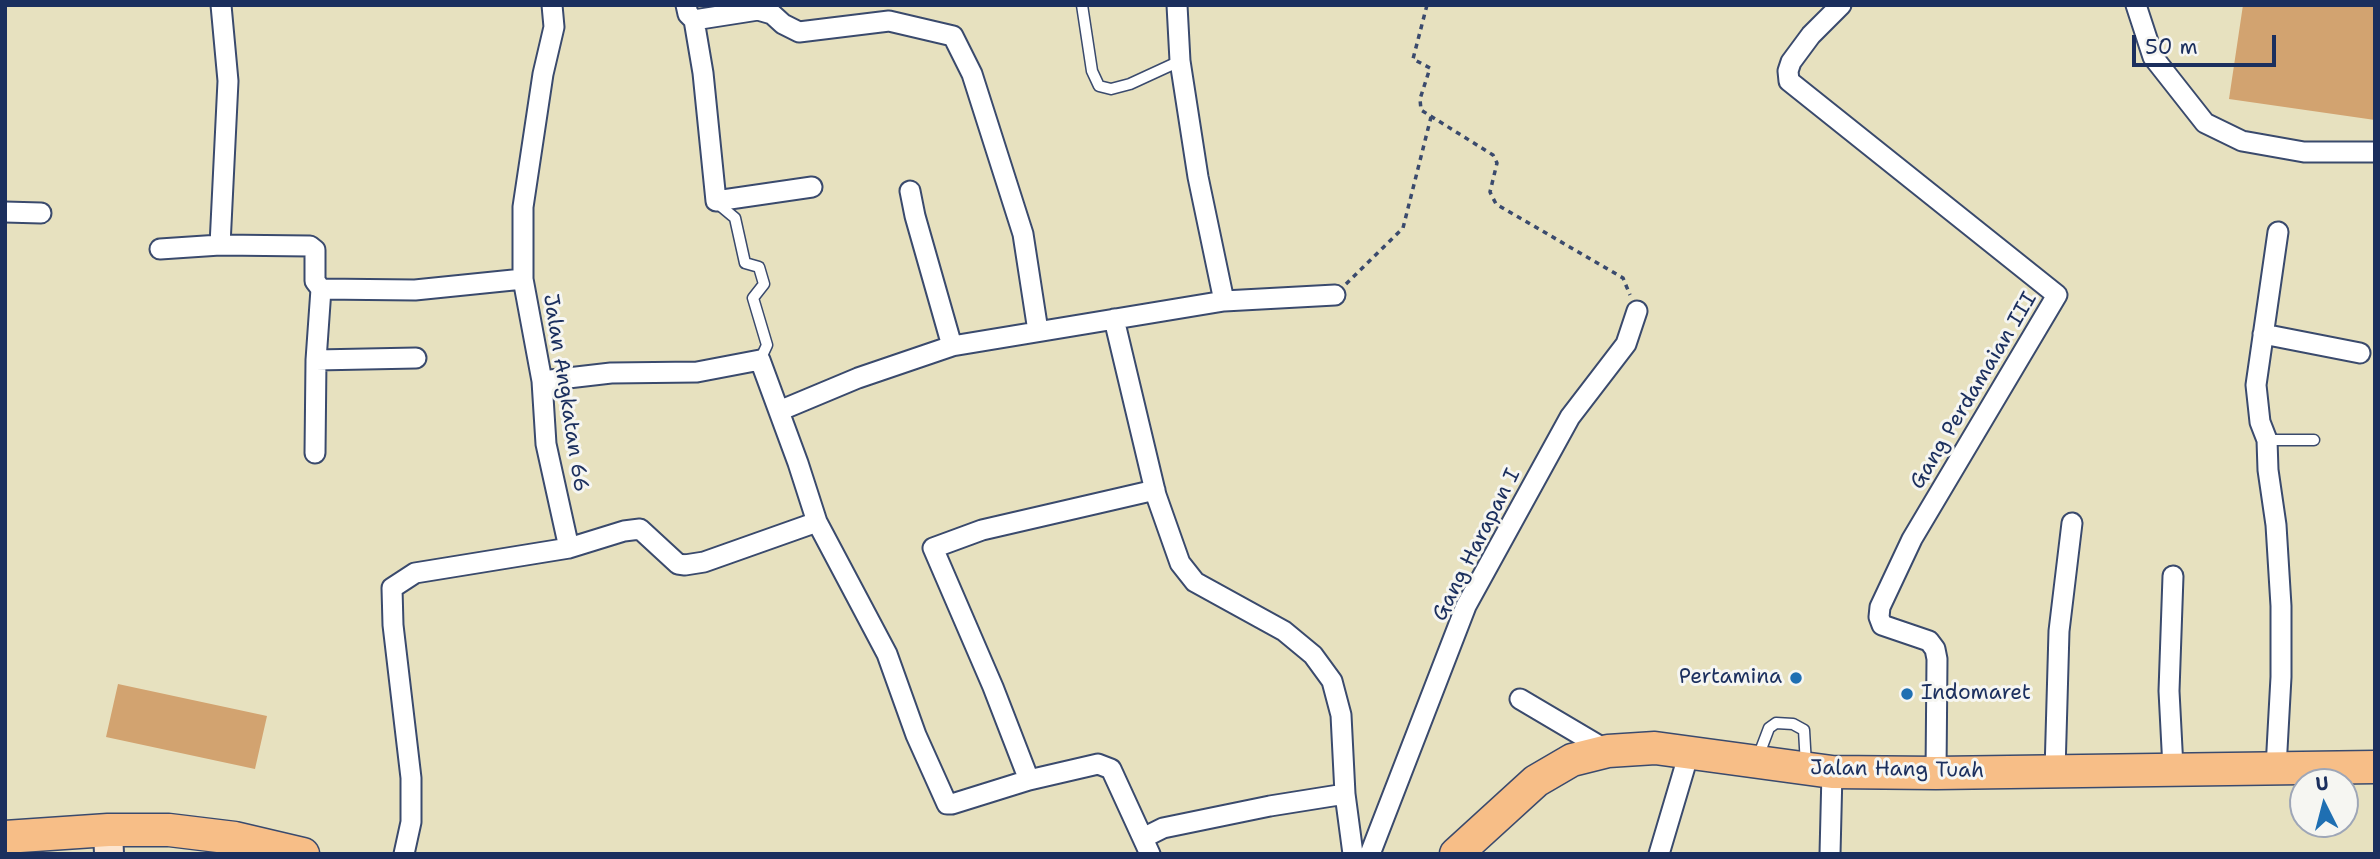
<!DOCTYPE html>
<html>
<head>
<meta charset="utf-8">
<style>
  body { margin:0 }
  #map { position:relative; width:2380px; height:859px; overflow:hidden; background:#e7e1bf; font-family:"Shantell Sans",sans-serif }
  canvas { display:block }
  .frame { position:absolute; inset:0; border:7px solid #1b2f5e; pointer-events:none }
  .north { position:absolute; left:2289px; top:768px; width:70px; height:70px; box-sizing:border-box; background:#f6f6f2; border:2px solid #9ea6b7; border-radius:50%; rotate:354deg; font-size:19px; font-weight:700; line-height:28px; text-align:center; color:#1b2f5e }
  .north::after { content:''; display:block; margin:auto; width:24px; height:32px; background:#1f6fb2; clip-path:polygon(50% 0,100% 100%,50% 72%,0 100%) }
  .scale { position:absolute; left:2132px; top:35px; width:144px; height:32px; box-sizing:border-box; border:4px solid #1b2f5e; border-top:0; padding-left:9px; font-size:21px; line-height:24px; white-space:nowrap; color:#1b2f5e; -webkit-text-stroke:5px #f6f6f2; paint-order:stroke }
</style>
</head>
<body>
<div id="map">
<canvas width="2380" height="859"></canvas>
<div class="frame"></div>
<div class="north">U</div>
<div class="scale">50 m</div>
</div>
<script>
const ctx = document.querySelector('canvas').getContext('2d');
ctx.lineJoin = 'round';
function paint(path, color) {
  ctx.fillStyle = color;
  ctx.fill(path, 'evenodd');
}
function toPath(rows) {
  const path = new Path2D();
  for (const r of rows) {
    path.moveTo(r[0], r[1]);
    for (let i = 2; i < r.length; i += 2) path.lineTo(r[i], r[i + 1]);
  }
  return path;
}
function trace(path, color, width, dash) {
  ctx.strokeStyle = color;
  ctx.lineWidth = width;
  ctx.lineCap = dash ? 'butt' : 'round';
  ctx.setLineDash(dash || []);
  ctx.stroke(path);
}
function write(font, color, halo, rows, align = 'center') {
  ctx.font = font + ' "Shantell Sans",sans-serif';
  ctx.lineWidth = 6;
  ctx.setLineDash([]);
  ctx.textBaseline = 'middle';
  ctx.strokeStyle = halo;
  ctx.fillStyle = color;
  for (const [text, x, y, turn = 0] of rows) {
    ctx.save();
    ctx.translate(x, y);
    ctx.rotate((+turn || 0) * Math.PI / 180);
    ctx.textAlign = isNaN(turn) ? turn : align;
    if (halo) ctx.strokeText(text, 0, 0);
    ctx.fillText(text, 0, 0);
    ctx.restore();
  }
}
paint(toPath([
  [2243,5,2375,5,2375,120,2229,99],
  [118,684,267,716,255,769,106,737]
]), '#d2a370');
const lane = toPath([
  [1082,5,1092,71,1099,86,1111,89,1130,84,1180,61],
  [717,203,735,218,745,263,759,267,764,284,753,298,767,345,760,360],
  [2267,440,2314,440],
  [1758,757,1769,728,1776,723,1793,724,1804,730,1806,765]
]);
const street = toPath([
  [552,5,554,27,543,74,523,207,523,279,542,381,546,444,569,548],
  [686,5,688,14,694,20,703,73,716,201,812,187],
  [1177,5,1180,61,1198,177,1224,301],
  [1841,5,1811,35,1791,62,1788,71,1789,81,2057,295,1912,539,1880,607,1879,617,1882,625,1929,641,1935,649,1937,659,1936,773],
  [2136,5,2153,57,2205,123,2242,141,2304,152,2375,152],
  [694,20,758,10,772,14,783,24,799,32,889,21,953,36,972,74,1023,234,1038,331],
  [910,191,915,216,952,346],
  [5,212,41,213],
  [220,245,228,81,221,5],
  [160,249,220,245,310,246,315,250,315,281,321,289,415,290,523,279],
  [1114,319,1156,495,1180,563,1195,582,1284,631,1313,655,1332,681,1341,715,1345,794],
  [2263,334,2360,353],
  [316,360,416,358],
  [542,381,611,373,697,372,760,360,798,463,817,522,887,654,916,735,947,804,952,804,1029,780,1098,764,1111,769,1150,854],
  [779,411,858,378,952,346,1224,301,1335,295],
  [315,453,316,360,321,289],
  [1520,699,1608,751],
  [2173,768,2169,691,2173,576],
  [2276,768,2281,677,2281,606,2276,525,2268,470,2267,440,2260,422,2256,385,2278,232],
  [2055,771,2059,631,2072,523],
  [1029,780,993,687,933,548,982,530,1155,490],
  [1143,838,1163,828,1270,806,1345,794,1353,854],
  [404,854,411,822,411,778,393,625,392,588,415,573,569,548,624,531,640,529,678,564,685,565,704,562,817,522],
  [1370,854,1466,606,1570,417,1626,344,1637,311],
  [1659,854,1689,753],
  [1830,854,1832,772]
]);
const secondary = toPath([
  [108,830,109,854]
]);
const primary = toPath([
  [5,837,108,830,169,830,235,838,303,854],
  [1456,854,1536,781,1572,760,1608,751,1655,748,1832,772,1936,773,2375,767]
]);
trace(lane, '#3a4a6d', 13);
trace(street, '#3a4a6d', 23);
trace(secondary, '#3a4a6d', 32);
trace(primary, '#3a4a6d', 35);
trace(toPath([
  [1427,5,1413,59,1430,68,1420,99,1421,110,1493,155,1497,163,1490,192,1496,204,1623,278,1630,295],
  [1346,284,1403,228,1431,117]
]), '#3a4a6d', 3.5, [5, 5]);
trace(lane, '#fff', 10);
trace(street, '#fff', 19);
trace(secondary, '#fce5cf', 28);
trace(primary, '#f7be87', 32);
for (const [x, y, r, color] of [
  [1796,678,7,"#1f6fb2"],
  [1907,694,7,"#1f6fb2"]
]) {
  const dot = new Path2D();
  dot.arc(x, y, r, 0, 2 * Math.PI);
  ctx.fillStyle = color;
  ctx.fill(dot);
  trace(dot, '#f6f6f2', 2.5);
}
write('21px', '#1b2f5e', '#f6f6f2', [
  ["Gang Perdamaian III",1974,391,-59],
  ["Jalan Angkatan 66",565,393,81],
  ["Gang Harapan I",1477,545,-63],
  ["Jalan Hang Tuah",1897,770,1]
]);
write('21px', '#1b2f5e', '#f6f6f2', [
  ["Pertamina",1782,678],
  ["Indomaret",1921,694,"left"]
], 'right');
</script>
</body>
</html>
